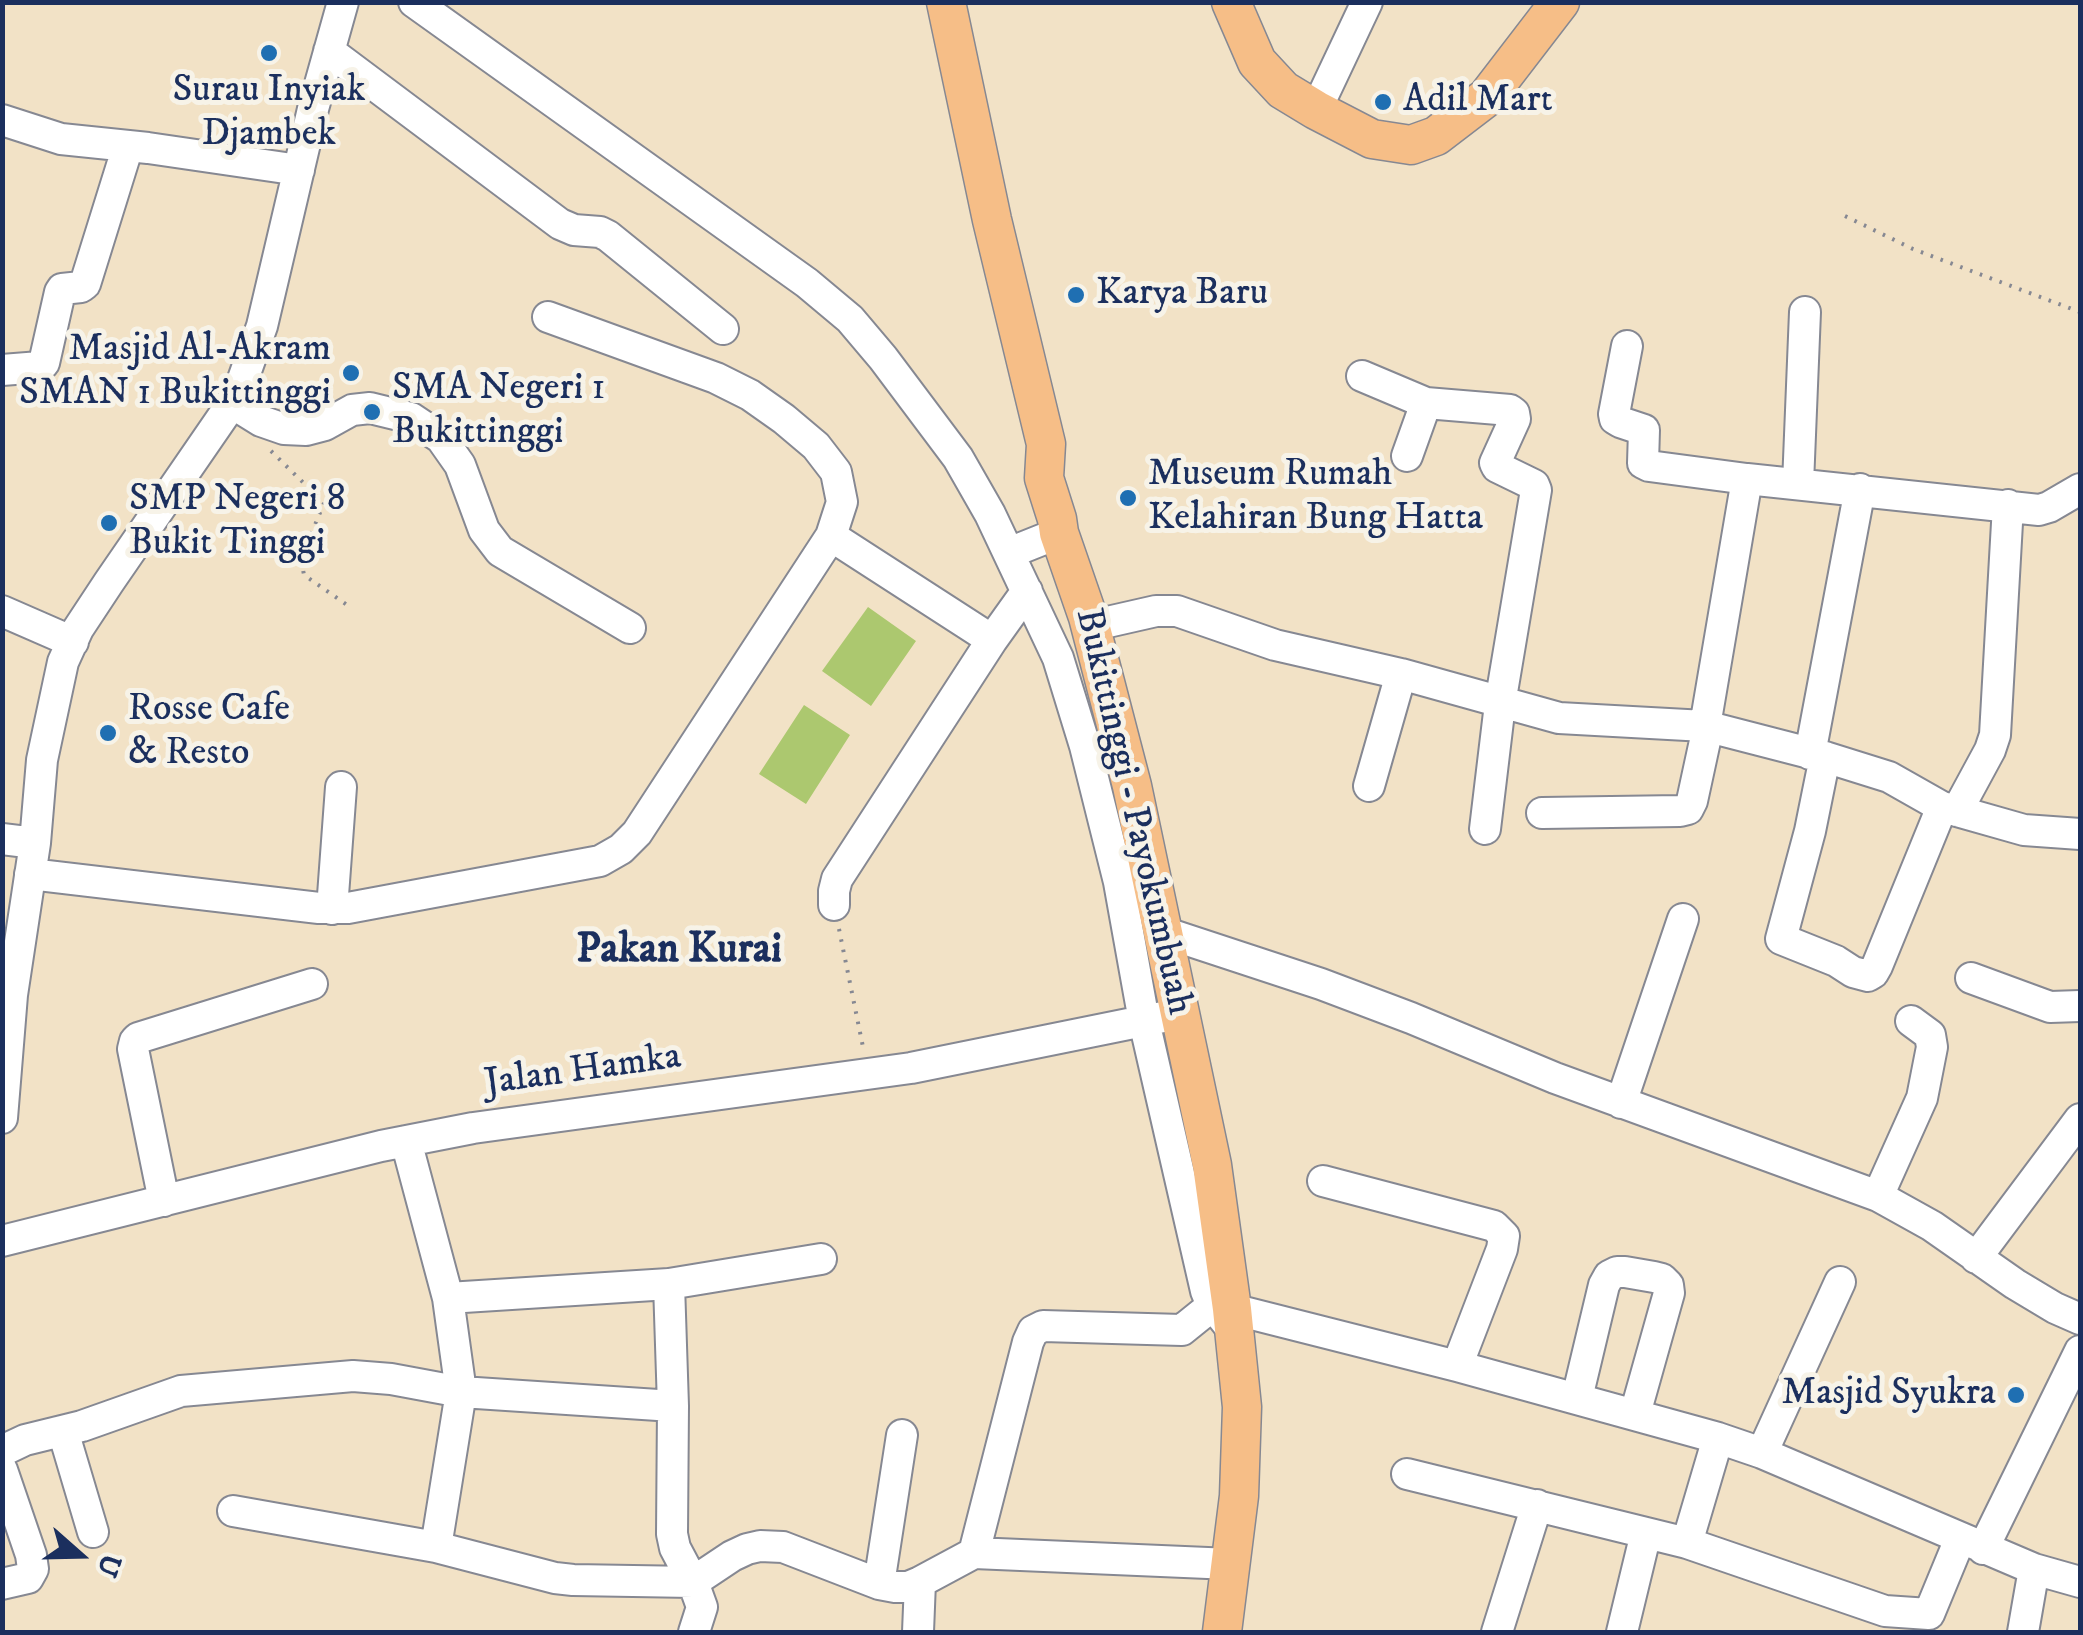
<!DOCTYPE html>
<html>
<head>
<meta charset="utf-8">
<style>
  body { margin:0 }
  #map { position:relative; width:2083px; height:1635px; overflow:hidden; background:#f2e2c6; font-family:"IM FELL DW Pica",serif }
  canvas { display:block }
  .frame { position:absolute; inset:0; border:5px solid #1b2f5e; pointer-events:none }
  .north { position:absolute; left:30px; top:1505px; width:100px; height:100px; -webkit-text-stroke:8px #f7f3e8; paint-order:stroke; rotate:110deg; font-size:28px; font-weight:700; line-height:40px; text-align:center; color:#1b2f5e }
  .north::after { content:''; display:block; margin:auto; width:35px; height:45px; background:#1b2f5e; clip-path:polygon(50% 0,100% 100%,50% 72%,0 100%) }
</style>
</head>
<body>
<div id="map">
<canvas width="2083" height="1635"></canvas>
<div class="frame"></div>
<div class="north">U</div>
</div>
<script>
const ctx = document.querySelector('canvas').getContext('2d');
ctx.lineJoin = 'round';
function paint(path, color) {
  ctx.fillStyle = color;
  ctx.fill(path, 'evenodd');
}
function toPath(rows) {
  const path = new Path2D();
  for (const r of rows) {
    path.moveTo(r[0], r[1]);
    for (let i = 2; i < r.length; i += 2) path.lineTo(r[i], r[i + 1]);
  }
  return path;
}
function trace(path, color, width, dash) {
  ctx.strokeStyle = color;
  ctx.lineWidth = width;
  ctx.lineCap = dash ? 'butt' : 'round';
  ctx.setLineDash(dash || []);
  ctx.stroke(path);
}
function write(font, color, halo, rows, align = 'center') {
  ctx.font = font + ' "IM FELL DW Pica",serif';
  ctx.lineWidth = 10;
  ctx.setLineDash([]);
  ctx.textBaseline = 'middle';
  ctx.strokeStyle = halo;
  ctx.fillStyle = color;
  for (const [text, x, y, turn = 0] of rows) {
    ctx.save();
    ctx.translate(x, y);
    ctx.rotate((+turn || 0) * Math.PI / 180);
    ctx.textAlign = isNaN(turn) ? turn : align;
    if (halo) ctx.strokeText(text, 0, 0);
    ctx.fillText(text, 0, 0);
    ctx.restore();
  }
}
paint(toPath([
  [868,607,916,641,871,706,822,671],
  [804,705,850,735,806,804,759,774]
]), '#acc86f');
const minor = toPath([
  [414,2,807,283,850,319,883,358,958,458,990,514,1058,658,1085,746,1119,882,1144,1021,1206,1291,1211,1303,1234,1332],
  [329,51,560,224,574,230,600,232,608,236,723,329],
  [1316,110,1367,2],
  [2,120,61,139,148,148,299,170],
  [1627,346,1614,414,1615,419,1620,422,1644,430,1643,463,1649,466,1747,479],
  [2,370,40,367,44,363,60,292,62,289,81,287,85,284,128,146],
  [1362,376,1426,403,1510,410,1514,413,1515,419,1495,463,1497,467,1534,485,1536,490,1500,704,1485,829],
  [232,403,261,421,284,429,306,430,325,425,352,410,370,408,411,418,441,438,460,465,484,530,500,551,630,628],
  [1407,456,1426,403],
  [1798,484,1805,312],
  [831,536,992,640],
  [1009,553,1059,533],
  [2,611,73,642],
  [1090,626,1156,611,1177,611,1275,645,1401,674,1559,718,1705,726,1747,479,2039,510,2049,507,2080,489],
  [1705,726,1825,757,1889,777,1942,807,1957,811,2024,830,2080,834],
  [1810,754,1860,489],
  [1825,757,1810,831,1781,939,1836,961,1853,972,1868,976,1873,973,1877,966,1942,807],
  [1369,786,1401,674],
  [1957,811,1990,750,1995,735,2008,505],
  [1542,813,1680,811,1688,809,1692,801,1708,727],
  [2,839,35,843],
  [30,874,319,908,348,908,600,861,621,849,637,833,831,536,842,502,836,472,816,446,784,419,750,395,716,378,548,317],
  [834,905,834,891,837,879,992,640,1027,591],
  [332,909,341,787],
  [1163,932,1321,984,1411,1018,1555,1078,1878,1196,1932,1226,2015,1284,2055,1308,2080,1319],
  [1971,978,2050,1007,2080,1006],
  [1621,1103,1683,919],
  [2,1118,12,995,35,843,42,760,63,662,78,629,109,582,237,396,262,326,313,109,343,2],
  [406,1141,448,1298,461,1392,436,1547],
  [1323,1181,1494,1226,1504,1236,1502,1249,1457,1366],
  [1878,1196,1922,1098,1932,1047,1930,1035,1911,1021],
  [164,1201,133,1049,135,1041,138,1038,312,984],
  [2,1241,381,1146,473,1128,911,1068,1163,1017],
  [1976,1258,2080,1119],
  [669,1284,673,1406,672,1534,675,1548,693,1582,702,1607,694,1632],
  [448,1298,669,1284,821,1259],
  [1232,1309,1457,1366,1718,1438,1762,1453,2034,1569,2080,1582],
  [1577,1398,1604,1285,1609,1276,1617,1272,1625,1272,1654,1277,1662,1279,1668,1285,1669,1293,1635,1414],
  [63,1431,93,1532],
  [2,1451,25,1440,82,1426,181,1391,353,1376,391,1379,461,1392,673,1406],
  [1762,1453,1840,1282],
  [2,1470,31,1555,33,1569,28,1578,2,1584],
  [1407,1474,1687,1543,1885,1611,1929,1614,1960,1539],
  [233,1511,436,1547,555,1578,573,1580,693,1582,732,1556,747,1549,760,1546,783,1547,879,1584,895,1587,908,1587,920,1582,974,1553,1231,1564],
  [1687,1543,1718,1438],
  [1983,1549,2080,1351],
  [974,1553,1028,1342,1033,1331,1043,1326,1182,1330,1213,1305],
  [879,1584,902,1435],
  [918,1632,920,1582],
  [1497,1632,1537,1505],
  [1622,1632,1646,1533],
  [2023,1632,2034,1569]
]);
const major = toPath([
  [946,2,992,220,1046,444,1044,478,1057,519,1059,533,1088,617,1132,786,1212,1165,1232,1309,1242,1407,1239,1496,1222,1632],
  [1231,2,1257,62,1283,90,1316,110,1372,139,1411,145,1436,136,1487,97,1560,2]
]);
trace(minor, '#868892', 34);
trace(major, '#868892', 41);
trace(toPath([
  [1845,216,1913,249,2080,312],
  [271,451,324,503,301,559,304,575,350,607],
  [839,929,864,1052]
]), '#868892', 4, [2.5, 8]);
trace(minor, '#fff', 30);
trace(major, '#f6be87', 38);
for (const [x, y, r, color] of [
  [269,53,10,"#1f6fb2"],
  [1383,102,10,"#1f6fb2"],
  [1076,295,10,"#1f6fb2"],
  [351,373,10,"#1f6fb2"],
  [372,412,10,"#1f6fb2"],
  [1128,498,10,"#1f6fb2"],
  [109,523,10,"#1f6fb2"],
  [108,733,10,"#1f6fb2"],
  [2016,1395,10,"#1f6fb2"]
]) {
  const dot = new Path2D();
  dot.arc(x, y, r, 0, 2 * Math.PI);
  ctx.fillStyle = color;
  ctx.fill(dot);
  trace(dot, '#f7f3e8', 4);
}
write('38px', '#1b2f5e', '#f7f3e8', [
  ["Surau Inyiak",269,92,"center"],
  ["Djambek",269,136,"center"],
  ["Adil Mart",1403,102],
  ["Karya Baru",1096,295],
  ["Masjid Al-Akram",331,351,"right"],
  ["SMAN 1 Bukittinggi",331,395,"right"],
  ["SMA Negeri 1",392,390],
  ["Bukittinggi",392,434],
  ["Museum Rumah",1148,476],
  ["Kelahiran Bung Hatta",1148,520],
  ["SMP Negeri 8",129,501],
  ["Bukit Tinggi",129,545],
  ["Rosse Cafe",128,711],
  ["& Resto",128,755],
  ["Masjid Syukra",1996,1395,"right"]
], 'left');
write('38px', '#1b2f5e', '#f7f3e8', [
  ["Bukittinggi - Payokumbuah",1132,812,77],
  ["Jalan Hamka",583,1072,-8]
]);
write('bold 42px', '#1b2f5e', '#f7f3e8', [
  ["Pakan Kurai",679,952]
]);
</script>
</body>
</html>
